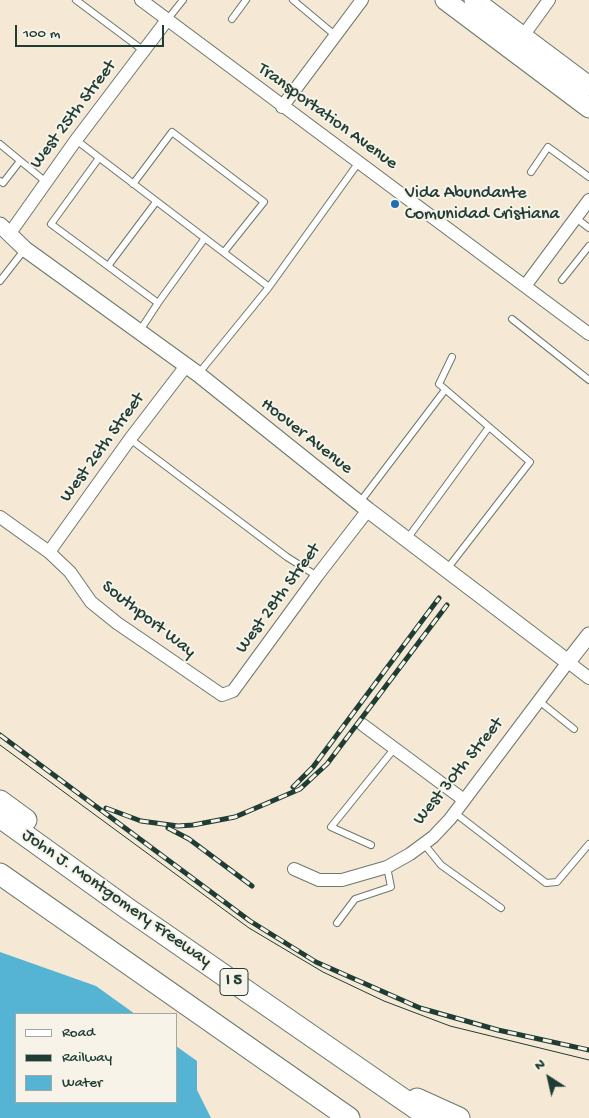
<!DOCTYPE html>
<html>
<head>
<meta charset="utf-8">
<style>
  body { margin:0 }
  #map { position:relative; width:589px; height:1118px; overflow:hidden; background:#f5e9d5; font-family:"Gochi Hand",sans-serif }
  canvas { display:block }
  .legend { position:absolute; left:15px; top:1013px; width:162px; height:90px; box-sizing:border-box; background:#f7f3e8; border:1px solid #a1aaa0; margin:0; padding:6px 9px; list-style:none; font-size:15px; color:#1f3d34 }
  .legend li { display:flex; align-items:center; gap:10px; height:25px }
  .legend b { width:25px; border:1px solid #a1aaa0 }
  .north { position:absolute; left:524px; top:1053px; width:50px; height:50px; -webkit-text-stroke:4px #f7f3e8; paint-order:stroke; rotate:325deg; font-size:14px; font-weight:700; line-height:20px; text-align:center; color:#1f3d34 }
  .north::after { content:''; display:block; margin:auto; width:18px; height:22px; background:#1f3d34; clip-path:polygon(50% 0,100% 100%,50% 72%,0 100%) }
  .scale { position:absolute; left:15px; top:25px; width:149px; height:22px; box-sizing:border-box; border:2px solid #1f3d34; border-top:0; padding-left:6px; font-size:15px; line-height:18px; white-space:nowrap; color:#1f3d34; -webkit-text-stroke:4px #f7f3e8; paint-order:stroke }
</style>
</head>
<body>
<div id="map">
<canvas width="589" height="1118"></canvas>
<ul class="legend">
<li><b style="height:6px;background:#fff"></b>Road</li>
<li><b style="height:6px;background:#1f3d34"></b>Railway</li>
<li><b style="height:14px;background:#55b3d3"></b>Water</li>
</ul>
<div class="north">N</div>
<div class="scale">100 m</div>
</div>
<script>
const ctx = document.querySelector('canvas').getContext('2d');
ctx.lineJoin = 'round';
function paint(path, color) {
  ctx.fillStyle = color;
  ctx.fill(path, 'evenodd');
}
function toPath(rows) {
  const path = new Path2D();
  for (const r of rows) {
    path.moveTo(r[0], r[1]);
    for (let i = 2; i < r.length; i += 2) path.lineTo(r[i], r[i + 1]);
  }
  return path;
}
function trace(path, color, width, dash) {
  ctx.strokeStyle = color;
  ctx.lineWidth = width;
  ctx.lineCap = dash ? 'butt' : 'round';
  ctx.setLineDash(dash || []);
  ctx.stroke(path);
}
function write(font, color, halo, rows, align = 'center') {
  ctx.font = font + ' "Gochi Hand",sans-serif';
  ctx.lineWidth = 4;
  ctx.setLineDash([]);
  ctx.textBaseline = 'middle';
  ctx.strokeStyle = halo;
  ctx.fillStyle = color;
  for (const [text, x, y, turn = 0] of rows) {
    ctx.save();
    ctx.translate(x, y);
    ctx.rotate((+turn || 0) * Math.PI / 180);
    ctx.textAlign = isNaN(turn) ? turn : align;
    if (halo) ctx.strokeText(text, 0, 0);
    ctx.fillText(text, 0, 0);
    ctx.restore();
  }
}
paint(toPath([
  [0,952,96,986,135,1014,16,1014,16,1102,176,1102,176,1046,197,1061,197,1090,211,1118,0,1118]
]), '#55b3d3');
const service = toPath([
  [76,0,144,51],
  [293,0,336,36],
  [232,19,246,0],
  [167,20,183,0],
  [76,140,269,287],
  [0,144,46,182],
  [99,158,51,224,158,303,139,332],
  [531,172,548,147,589,177],
  [0,181,3,183,20,161],
  [133,184,172,132,264,202,224,252],
  [576,218,589,228],
  [108,266,156,202],
  [562,280,589,246],
  [0,281,25,249],
  [158,303,205,238],
  [512,319,589,380],
  [199,373,269,287,359,162],
  [130,439,287,557,317,576],
  [360,502,445,390],
  [407,539,489,427],
  [447,569,530,462,439,384,452,357],
  [539,701,574,729],
  [455,813,546,883,557,882,589,844],
  [424,844,441,865,501,908],
  [371,845,331,827,394,749],
  [337,923,355,899,391,887,387,867]
]);
const minor = toPath([
  [141,0,589,334],
  [523,36,549,0],
  [282,107,362,0],
  [10,233,76,140,167,20],
  [525,286,589,200],
  [0,517,49,552,70,572,91,602,117,623,222,695,233,691,317,576,368,510],
  [49,552,130,439,186,366],
  [363,725,464,800],
  [294,869,319,880,342,880,387,867,410,854,433,837,450,819,568,662,589,678]
]);
const tertiary = toPath([
  [0,225,25,249,198,374,368,510,568,662,589,635]
]);
const primary = toPath([
  [445,0,589,108],
  [474,0,589,86]
]);
const motorway = toPath([
  [0,801,26,820],
  [0,817,128,909,430,1118],
  [0,874,349,1118],
  [417,1099,459,1118]
]);
trace(service, '#6a796c', 8);
trace(minor, '#6a796c', 14);
trace(tertiary, '#6a796c', 17);
trace(primary, '#6a796c', 21);
trace(motorway, '#6a796c', 23);
trace(service, '#fff', 6);
trace(minor, '#fff', 12);
trace(tertiary, '#fff', 15);
trace(primary, '#fff', 19);
trace(motorway, '#fff', 21);
trace(toPath([
  [0,745,249,928,323,972,384,1001,450,1026,589,1060]
]), '#1f3d34', 1);
const rail = toPath([
  [0,735,250,921,316,962,420,1008,498,1030,589,1050],
  [293,787,313,767,439,598],
  [106,808,141,821,178,826,193,825,235,817,300,789,327,764,447,605],
  [168,828,189,839,252,886]
]);
trace(rail, '#1f3d34', 5);
trace(rail, '#f7f3e8', 3, [9]);
for (const [x, y, r, color] of [
  [395,204,5,"#1f6fb2"]
]) {
  const dot = new Path2D();
  dot.arc(x, y, r, 0, 2 * Math.PI);
  ctx.fillStyle = color;
  ctx.fill(dot);
  trace(dot, '#f7f3e8', 2);
}
for (const [x, y, w] of [
  [234,982,28]
]) {
  const box = new Path2D();
  box.roundRect(x - w / 2, y - 13.5, w, 27, 4);
  ctx.fillStyle = '#f7f3e8';
  ctx.fill(box);
  trace(box, '#1f3d34', 1);
}
write('bold 16px', '#1f3d34', null, [
  ["I 5",234,982]
]);
write('18px', '#1f3d34', '#f7f3e8', [
  ["West 25th Street",74,115,-53],
  ["Transportation Avenue",327,117,36],
  ["Hoover Avenue",306,437,38],
  ["West 26th Street",103,448,-54],
  ["West 28th Street",279,599,-54],
  ["Southport Way",148,620,38],
  ["West 30th Street",459,772,-51],
  ["John J. Montgomery Freeway",116,899,35]
]);
write('18px', '#1f3d34', '#f7f3e8', [
  ["Vida Abundante",405,194],
  ["Comunidad Cristiana",405,215]
], 'left');
</script>
</body>
</html>
